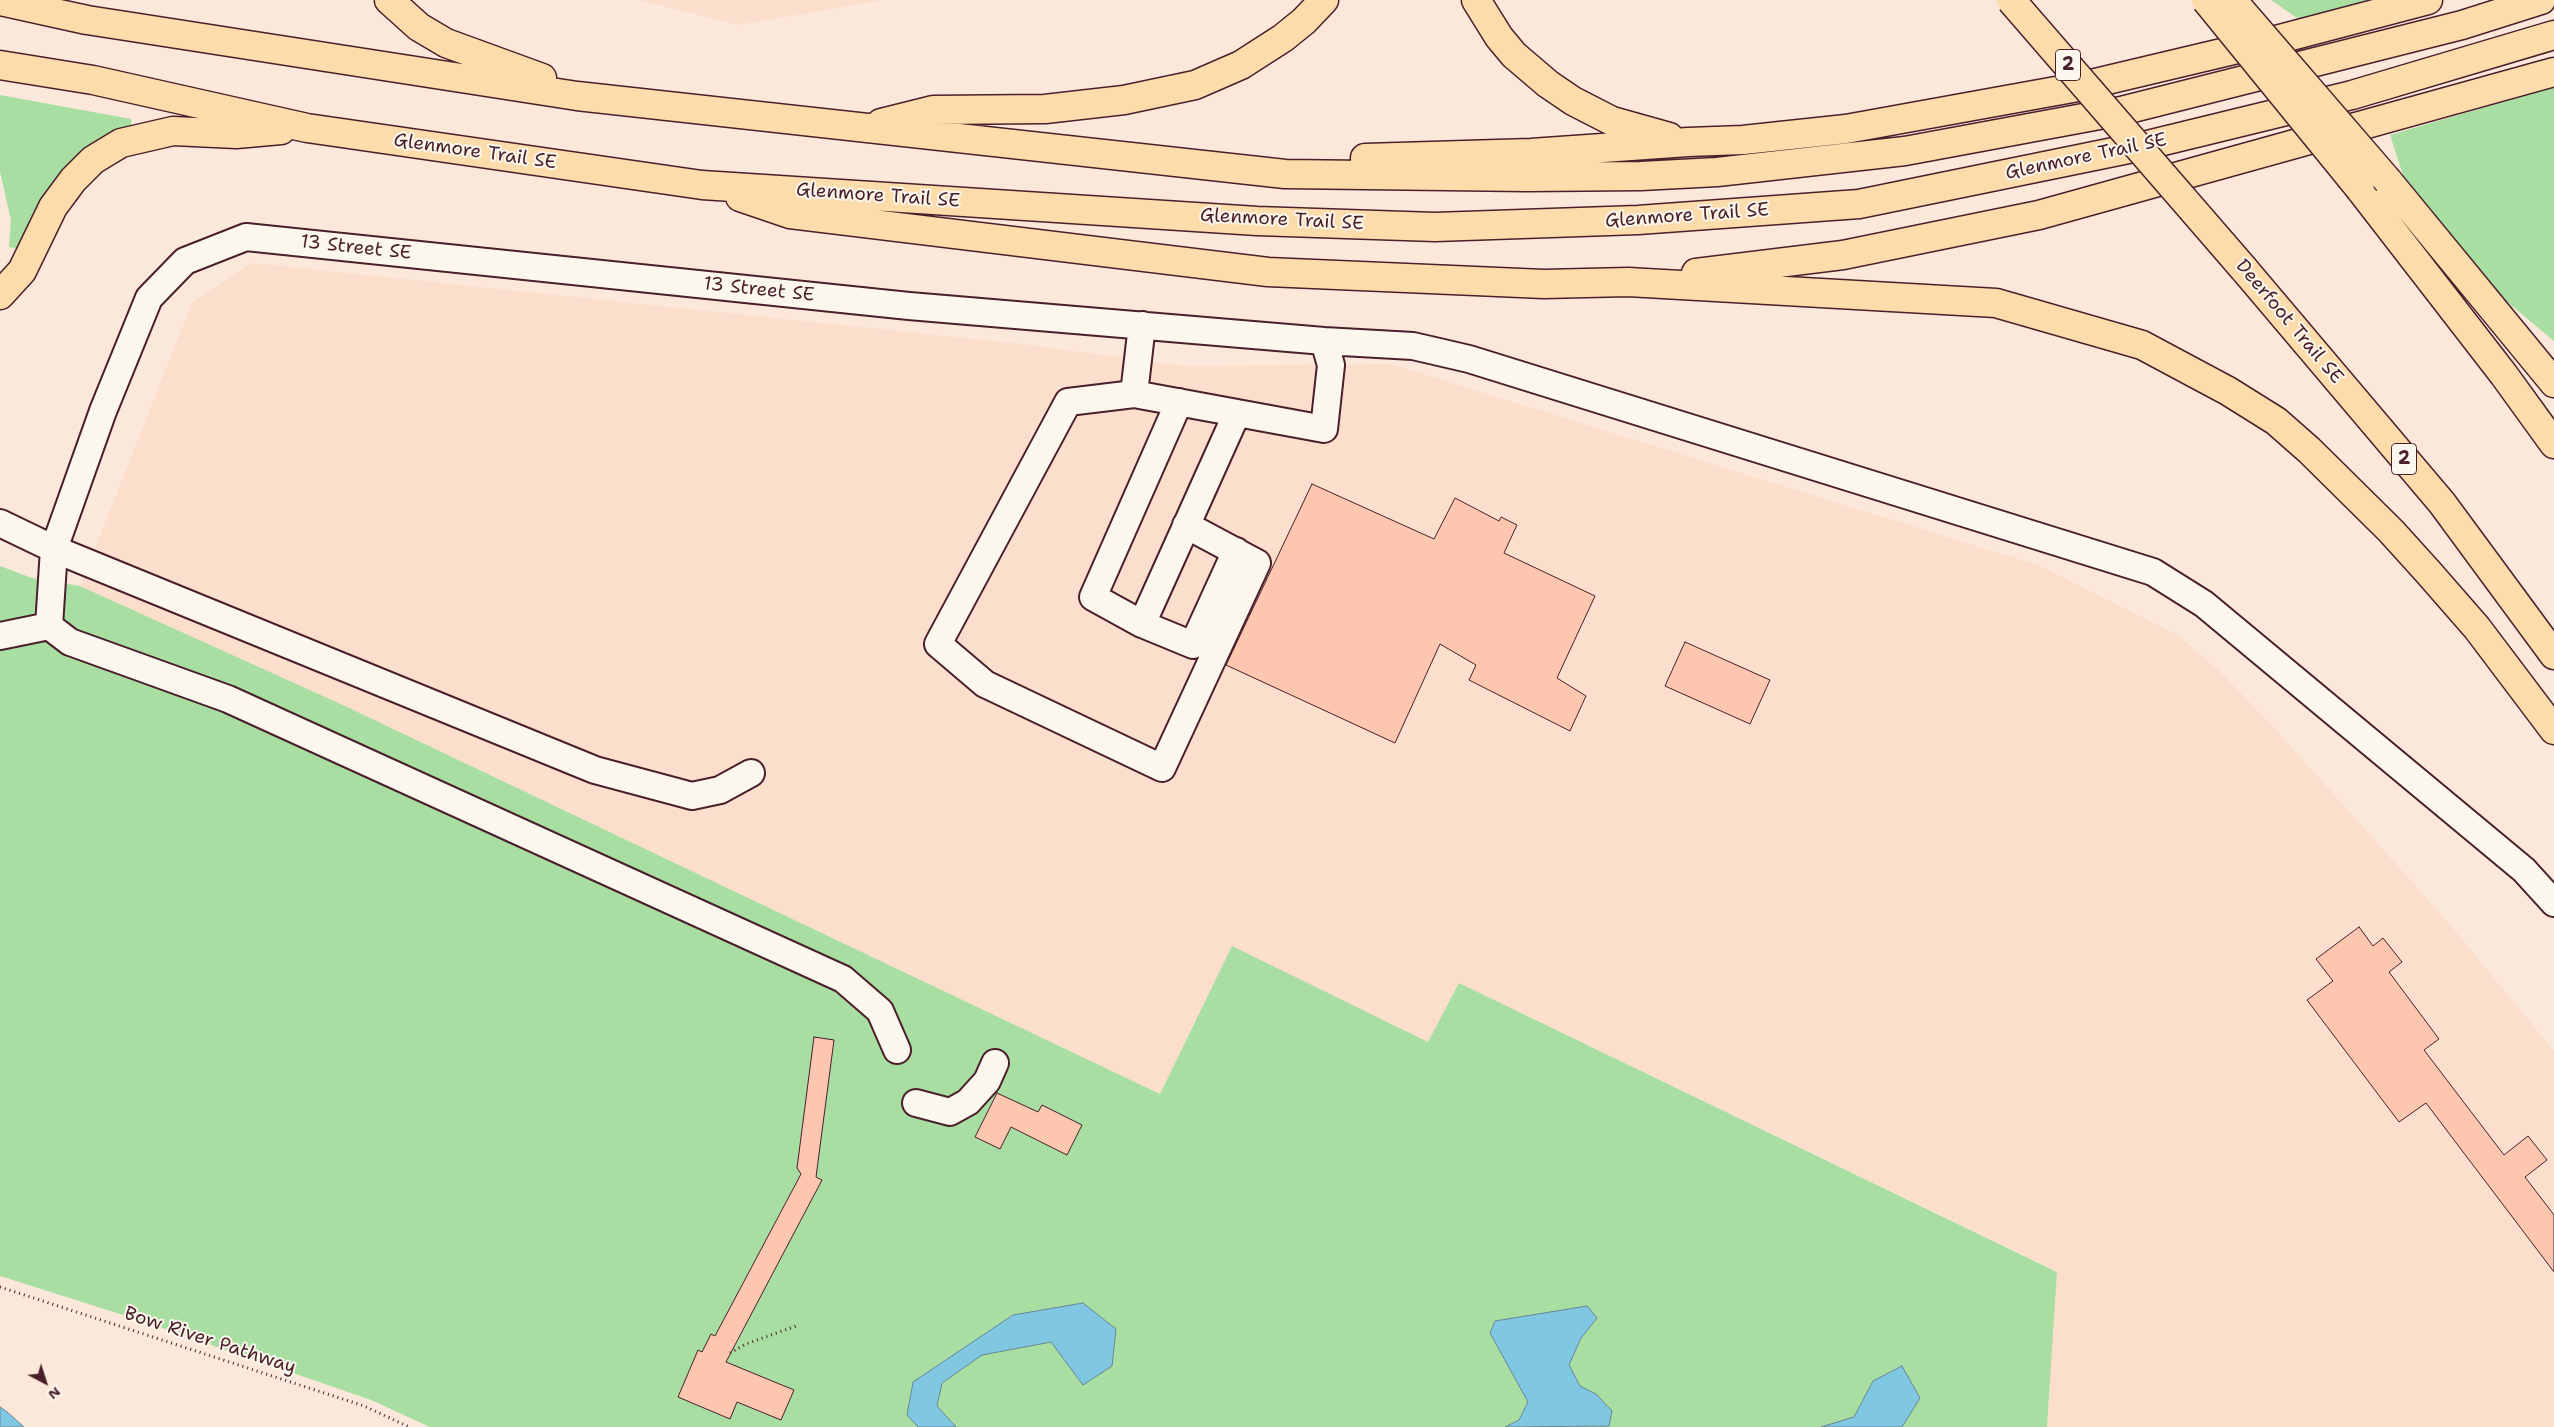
<!DOCTYPE html>
<html>
<head>
<meta charset="utf-8">
<style>
  body { margin:0 }
  #map { position:relative; width:2554px; height:1427px; overflow:hidden; background:#fce8da; font-family:"Shantell Sans",sans-serif }
  canvas { display:block }
  .north { position:absolute; left:20px; top:1357px; width:50px; height:50px; -webkit-text-stroke:4px #fbf7ec; paint-order:stroke; rotate:140deg; font-size:14px; font-weight:700; line-height:20px; text-align:center; color:#4a1f2b }
  .north::after { content:''; display:block; margin:auto; width:18px; height:22px; background:#4a1f2b; clip-path:polygon(50% 0,100% 100%,50% 72%,0 100%) }
</style>
</head>
<body>
<div id="map">
<canvas width="2554" height="1427"></canvas>
<div class="north">N</div>
</div>
<script>
const ctx = document.querySelector('canvas').getContext('2d');
ctx.lineJoin = 'round';
function paint(path, color) {
  ctx.fillStyle = color;
  ctx.fill(path, 'evenodd');
}
function toPath(rows) {
  const path = new Path2D();
  for (const r of rows) {
    path.moveTo(r[0], r[1]);
    for (let i = 2; i < r.length; i += 2) path.lineTo(r[i], r[i + 1]);
  }
  return path;
}
function trace(path, color, width, dash) {
  ctx.strokeStyle = color;
  ctx.lineWidth = width;
  ctx.lineCap = dash ? 'butt' : 'round';
  ctx.setLineDash(dash || []);
  ctx.stroke(path);
}
function write(font, color, halo, rows, align = 'center') {
  ctx.font = font + ' "Shantell Sans",sans-serif';
  ctx.lineWidth = 4;
  ctx.setLineDash([]);
  ctx.textBaseline = 'middle';
  ctx.strokeStyle = halo;
  ctx.fillStyle = color;
  for (const [text, x, y, turn = 0] of rows) {
    ctx.save();
    ctx.translate(x, y);
    ctx.rotate((+turn || 0) * Math.PI / 180);
    ctx.textAlign = isNaN(turn) ? turn : align;
    if (halo) ctx.strokeText(text, 0, 0);
    ctx.fillText(text, 0, 0);
    ctx.restore();
  }
}
paint(toPath([
  [639,0,884,0,738,25],
  [252,263,1022,344,1185,366,1391,364,2041,566,2179,636,2220,672,2268,721,2447,921,2554,1051,2554,1427,2047,1427,2057,1271,1459,983,1429,1043,1232,947,1160,1094,345,706,80,586,192,303]
]), '#fcdecd');
paint(toPath([
  [2271,0,2370,0,2322,18,2297,18],
  [2554,87,2554,341,2494,291,2406,184,2390,135],
  [0,95,131,119,132,128,19,249,9,247,11,220,0,172],
  [0,566,32,578,80,586,345,706,1160,1094,1232,946,1428,1042,1459,983,2057,1272,2047,1427,430,1427,371,1400,142,1321,0,1276]
]), '#a8dea1');
const water = toPath([
  [1083,1303,1116,1329,1112,1366,1083,1385,1051,1342,982,1355,942,1383,937,1406,956,1427,918,1427,907,1415,913,1382,1013,1315,1083,1303],
  [1587,1306,1597,1318,1581,1338,1569,1365,1580,1386,1596,1394,1612,1411,1609,1426,1505,1427,1519,1420,1528,1402,1490,1333,1495,1321,1587,1306],
  [1902,1366,1920,1398,1902,1427,1821,1427,1854,1417,1873,1381,1902,1366],
  [0,1407,6,1411,24,1427,0,1427,0,1407]
]);
paint(water, '#80c8e1');
trace(water, '#6a8498', 1);
const building = toPath([
  [1312,484,1434,539,1455,498,1499,521,1501,517,1517,525,1504,553,1595,596,1557,678,1586,696,1570,731,1469,680,1476,665,1440,644,1395,743,1226,665,1312,484],
  [1685,642,1770,680,1750,724,1665,686,1685,642],
  [2359,927,2373,946,2383,938,2402,962,2389,972,2439,1039,2424,1050,2504,1155,2528,1136,2547,1160,2525,1177,2554,1215,2554,1272,2426,1103,2399,1122,2307,1000,2333,981,2316,959,2359,927],
  [814,1037,834,1040,816,1177,822,1180,726,1362,794,1390,781,1420,737,1402,730,1419,678,1397,698,1350,702,1352,711,1334,715,1336,801,1174,797,1168,814,1037],
  [997,1093,1038,1112,1042,1105,1082,1125,1067,1155,1011,1127,1000,1149,975,1137,997,1093]
]);
paint(building, '#fdc6af');
trace(building, '#4a1f2b', 1);
const minor = toPath([
  [1134,394,1142,325],
  [0,523,54,549,103,411,149,298,185,261,246,237,909,306,1324,341,1413,346,1469,359,2153,572,2204,604,2524,870,2554,903],
  [1186,525,1257,563,1162,768,985,684,938,644,1068,402,1134,394,1324,429,1331,365,1324,341],
  [1236,551,1193,645,1142,624,1237,413],
  [1142,624,1093,597,1179,402],
  [0,636,49,626],
  [751,773,720,790,692,796,595,770,54,549,49,626,70,642,228,699,843,979,880,1011,897,1050],
  [916,1103,950,1112,968,1102,987,1081,995,1063]
]);
const highway = toPath([
  [389,0,419,27,446,43,542,78],
  [1476,0,1499,37,1514,55,1548,84,1573,101,1612,121,1669,137],
  [0,1,87,20,577,96,1285,174,1527,177,1641,176,1717,172,1905,151,2121,111,2462,25,2541,0],
  [0,65,93,80,307,128,702,185,1257,221,1435,227,1638,220,1859,204,2143,146,2352,95,2554,35],
  [881,123,933,110,1045,109,1124,100,1195,85,1241,65,1283,38,1304,21,1324,0],
  [1365,158,1531,153,1688,142,1743,140,1846,129,2078,87,2276,40,2428,0],
  [2388,181,2554,383],
  [2360,189,2504,375,2554,444],
  [740,197,790,214,1268,272,1544,284,1628,282,1996,303,2142,345,2228,391,2276,421,2309,450,2391,531,2429,573,2477,628,2554,730],
  [2244,269,2442,503,2554,655],
  [1696,273,1843,255,2039,215,2554,72],
  [0,295,22,271,53,207,73,180,93,160,121,143,173,131,236,134,281,130]
]);
trace(minor, '#4a1f2b', 30);
trace(highway, '#4a1f2b', 31);
trace(toPath([
  [0,1287,364,1406,409,1427],
  [730,1353,746,1344,799,1325]
]), '#4a1f2b', 3, [1, 4]);
trace(minor, '#fbf7ec', 26);
trace(highway, '#fddcac', 28);
const highwayBridge = toPath([
  [2011,0,2244,269],
  [2206,0,2360,189],
  [2232,0,2388,181]
]);
trace(highwayBridge, '#4a1f2b', 31, []);
trace(highwayBridge, '#fddcac', 28);
for (const [x, y, w] of [
  [2068,65,25],
  [2404,459,25]
]) {
  const box = new Path2D();
  box.roundRect(x - w / 2, y - 15.5, w, 31, 4);
  ctx.fillStyle = '#fbf7ec';
  ctx.fill(box);
  trace(box, '#4a1f2b', 1);
}
write('bold 18px', '#4a1f2b', null, [
  ["2",2068,65],
  ["2",2404,459]
]);
write('19px', '#4a1f2b', '#fbf7ec', [
  ["Glenmore Trail SE",475,152,8],
  ["Glenmore Trail SE",2086,157,-12],
  ["Glenmore Trail SE",878,196,4],
  ["Glenmore Trail SE",1687,216,-4],
  ["Glenmore Trail SE",1282,220,3],
  ["13 Street SE",356,248,6],
  ["13 Street SE",759,290,6],
  ["Deerfoot Trail SE",2289,322,50],
  ["Bow River Pathway",210,1341,18]
]);
</script>
</body>
</html>
